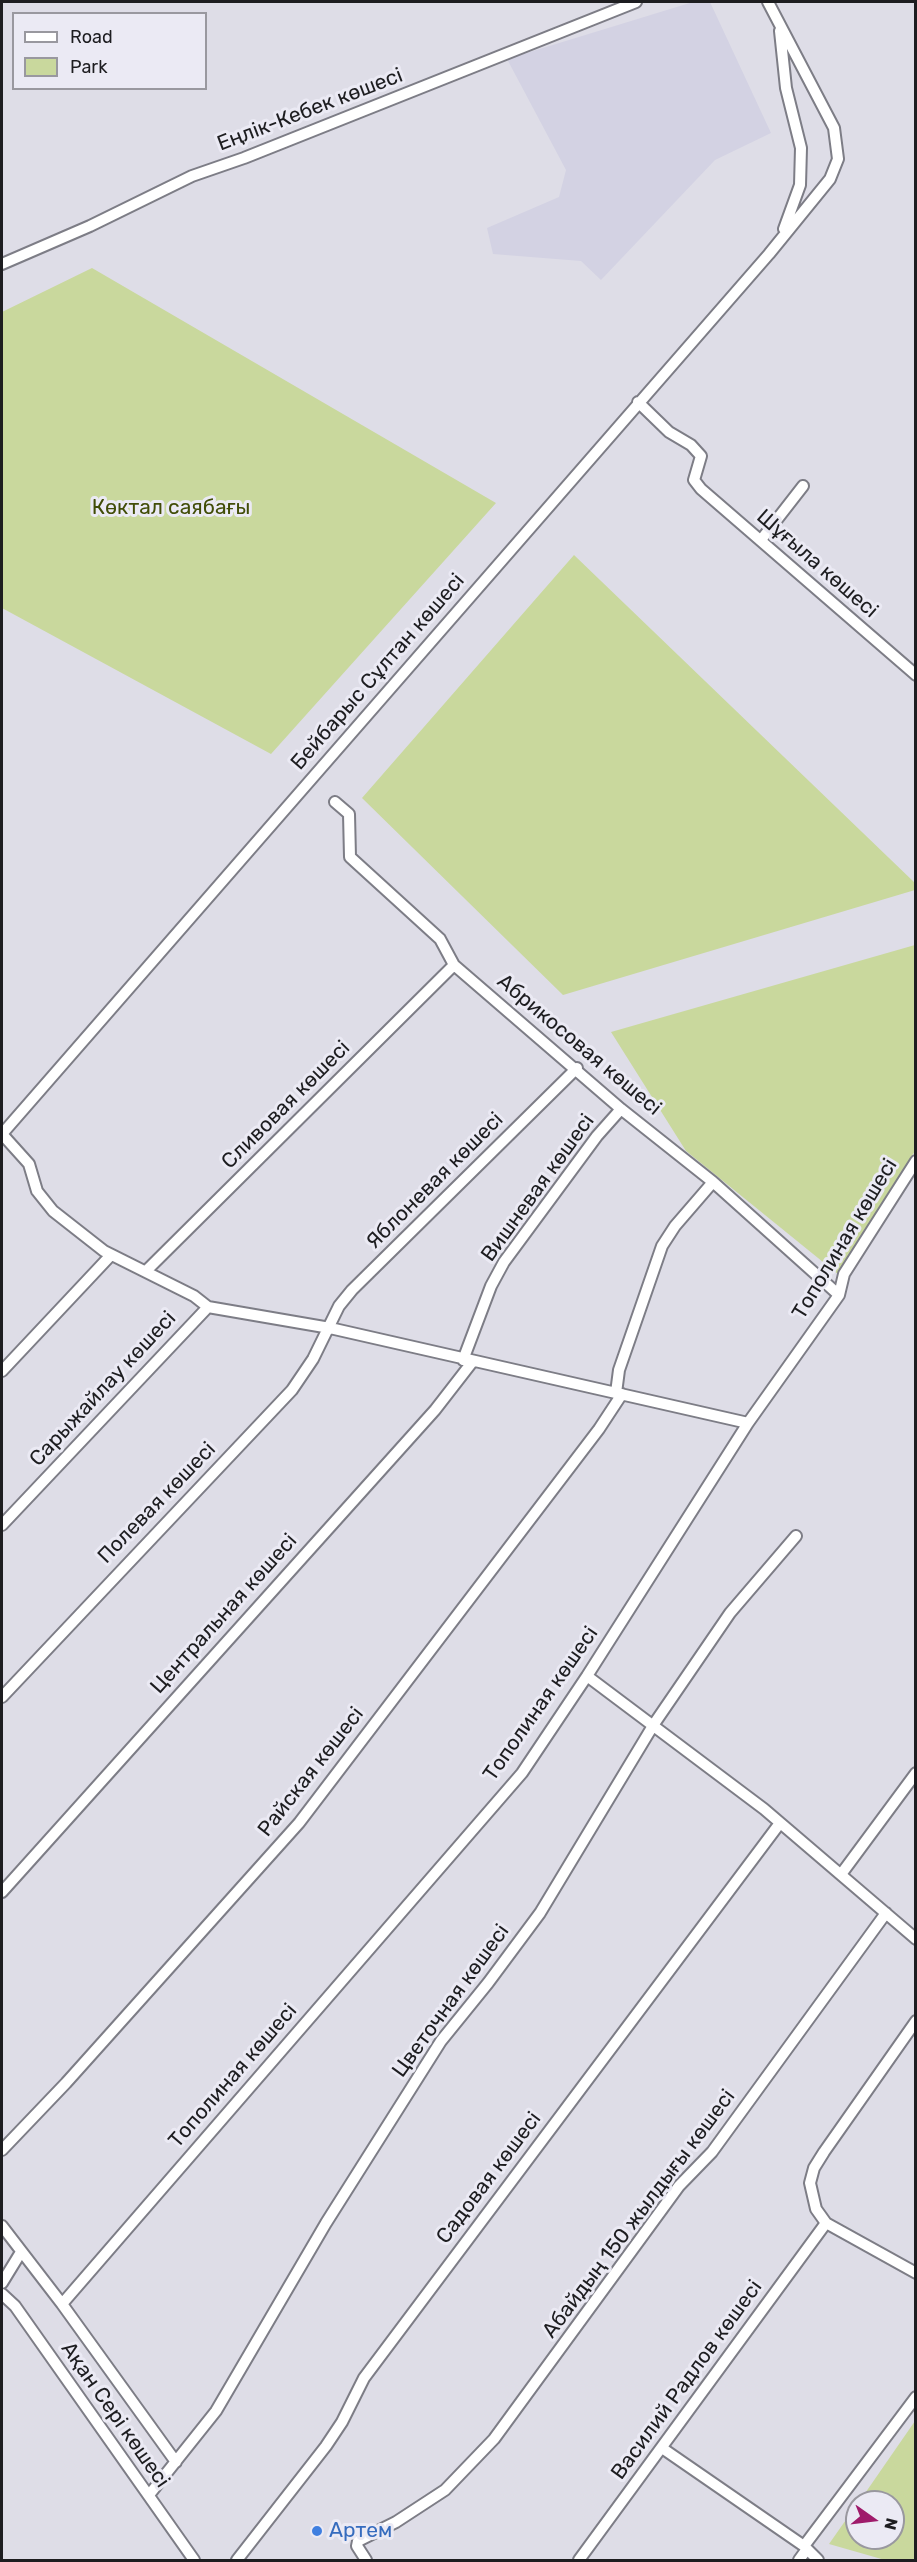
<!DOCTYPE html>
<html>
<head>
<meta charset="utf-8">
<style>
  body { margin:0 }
  #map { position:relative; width:917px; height:2562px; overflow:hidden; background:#dedde7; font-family:Rubik,sans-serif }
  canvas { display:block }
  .frame { position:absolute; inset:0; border:3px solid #1d1d20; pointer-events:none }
  .legend { position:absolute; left:12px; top:12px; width:195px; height:78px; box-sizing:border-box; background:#ebeaf4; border:2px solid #99989f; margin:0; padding:8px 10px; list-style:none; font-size:18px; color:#1d1d20 }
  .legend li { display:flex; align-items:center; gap:12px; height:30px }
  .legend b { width:30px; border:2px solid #99989f }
  .north { position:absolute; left:845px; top:2490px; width:60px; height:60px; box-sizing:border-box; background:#ebeaf4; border:2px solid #99989f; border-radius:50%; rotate:104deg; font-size:16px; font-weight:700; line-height:24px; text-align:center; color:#1d1d20 }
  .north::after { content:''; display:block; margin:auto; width:21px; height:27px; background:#9f1b6b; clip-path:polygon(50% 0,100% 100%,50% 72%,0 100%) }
</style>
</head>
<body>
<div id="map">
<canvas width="917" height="2562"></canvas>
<div class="frame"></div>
<ul class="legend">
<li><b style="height:8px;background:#fff"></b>Road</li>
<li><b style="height:16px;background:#c9d89d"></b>Park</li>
</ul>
<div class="north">N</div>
</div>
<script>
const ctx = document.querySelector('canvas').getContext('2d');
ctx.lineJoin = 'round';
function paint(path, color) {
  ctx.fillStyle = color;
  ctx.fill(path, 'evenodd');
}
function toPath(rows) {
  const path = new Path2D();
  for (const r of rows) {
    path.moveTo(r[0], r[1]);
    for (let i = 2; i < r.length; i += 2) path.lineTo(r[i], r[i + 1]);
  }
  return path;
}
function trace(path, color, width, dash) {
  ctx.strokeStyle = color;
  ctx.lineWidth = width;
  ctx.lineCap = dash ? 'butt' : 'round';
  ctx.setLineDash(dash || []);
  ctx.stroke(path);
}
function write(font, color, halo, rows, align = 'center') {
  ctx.font = font + ' Rubik,sans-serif';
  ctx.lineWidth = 6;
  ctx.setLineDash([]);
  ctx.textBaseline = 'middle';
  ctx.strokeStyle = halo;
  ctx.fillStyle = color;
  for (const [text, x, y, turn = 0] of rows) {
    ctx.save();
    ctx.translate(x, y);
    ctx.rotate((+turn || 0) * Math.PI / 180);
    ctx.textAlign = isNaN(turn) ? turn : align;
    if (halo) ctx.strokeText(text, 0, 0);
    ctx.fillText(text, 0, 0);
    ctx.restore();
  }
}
paint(toPath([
  [693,2,710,2,771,133,715,160,601,280,581,261,493,254,487,228,559,197,566,170,507,59]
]), '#d3d2e3');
paint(toPath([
  [92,268,496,503,271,754,2,608,2,312],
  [574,555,915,883,915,890,563,995,362,798],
  [915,945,915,1151,839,1275,686,1151,611,1032],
  [915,2421,915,2560,885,2560,829,2544,857,2504,857,2538,893,2538,893,2502,859,2502]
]), '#c9d89d');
const minor = toPath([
  [780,31,786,88,801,148,800,185,784,229],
  [2,264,90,226,192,176,244,158,636,2],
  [638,402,669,432,691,445,701,456,694,480,701,489,916,675],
  [761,540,803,486],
  [335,802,349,814,350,857,440,939,454,965,621,1109,713,1182,839,1295],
  [146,1271,454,965],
  [463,1360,491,1286,504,1262,597,1136,621,1109],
  [2,1371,111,1255],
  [616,1393,619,1370,662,1246,675,1226,713,1182],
  [748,1423,330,1328,208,1307,194,1296,104,1251,53,1211,37,1191,29,1164,2,1134,769,254,830,179,838,159,834,128,768,2],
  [2,1525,208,1307],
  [587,1676,764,1809,916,1939],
  [2,1697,292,1390,313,1359,339,1306,352,1290,577,1068],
  [842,1873,916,1773],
  [2,1892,435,1410,473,1361],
  [916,2021,824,2152,814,2168,810,2183,816,2209,826,2223,916,2273],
  [2,2150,66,2083,299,1823,599,1429,622,1394],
  [2,2226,62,2304,176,2462],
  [2,2283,21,2252],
  [2,2294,15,2306,194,2560],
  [62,2304,522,1773,587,1676,748,1423,839,1295,844,1274,916,1161],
  [662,2448,804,2546],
  [149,2495,216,2411,326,2223,441,2041,488,1983,540,1913,654,1724,730,1613,796,1536],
  [807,2549,818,2560],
  [237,2560,326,2446,342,2422,364,2378,780,1823],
  [366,2560,357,2546,358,2541,396,2522,445,2490,494,2439,679,2186,712,2152,886,1913],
  [579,2560,826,2223],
  [799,2560,807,2549,804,2546,916,2397]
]);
trace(minor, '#7d7d86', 14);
trace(minor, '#fff', 10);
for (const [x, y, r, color] of [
  [317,2531,6,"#3f7fe0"]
]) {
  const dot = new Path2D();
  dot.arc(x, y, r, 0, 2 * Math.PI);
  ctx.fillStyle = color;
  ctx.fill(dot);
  trace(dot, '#ebeaf4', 2);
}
write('21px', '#1d1d20', '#ebeaf4', [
  ["Еңлік-Кебек көшесі",310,110,-21],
  ["Шұғыла көшесі",817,564,41],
  ["Бейбарыс Сұлтан көшесі",378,672,-49],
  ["Абрикосовая көшесі",579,1045,40],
  ["Сливовая көшесі",286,1105,-45],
  ["Яблоневая көшесі",435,1181,-45],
  ["Вишневая көшесі",538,1188,-54],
  ["Тополиная көшесі",845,1239,-59],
  ["Сарыжайлау көшесі",103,1389,-47],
  ["Полевая көшесі",157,1503,-46],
  ["Центральная көшесі",224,1614,-48],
  ["Тополиная көшесі",541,1704,-55],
  ["Райская көшесі",311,1772,-52],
  ["Цветочная көшесі",451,2001,-54],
  ["Тополиная көшесі",233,2076,-49],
  ["Садовая көшесі",489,2178,-53],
  ["Абайдың 150 жылдығы көшесі",639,2214,-53],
  ["Василий Радлов көшесі",687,2380,-54],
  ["Ақан Сері көшесі",115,2415,55]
]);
write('21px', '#414d07', '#ebeaf4', [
  ["Көктал саябағы",171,508]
]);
write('21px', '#366cbe', '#ebeaf4', [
  ["Артем",329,2531]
], 'left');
</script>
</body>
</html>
